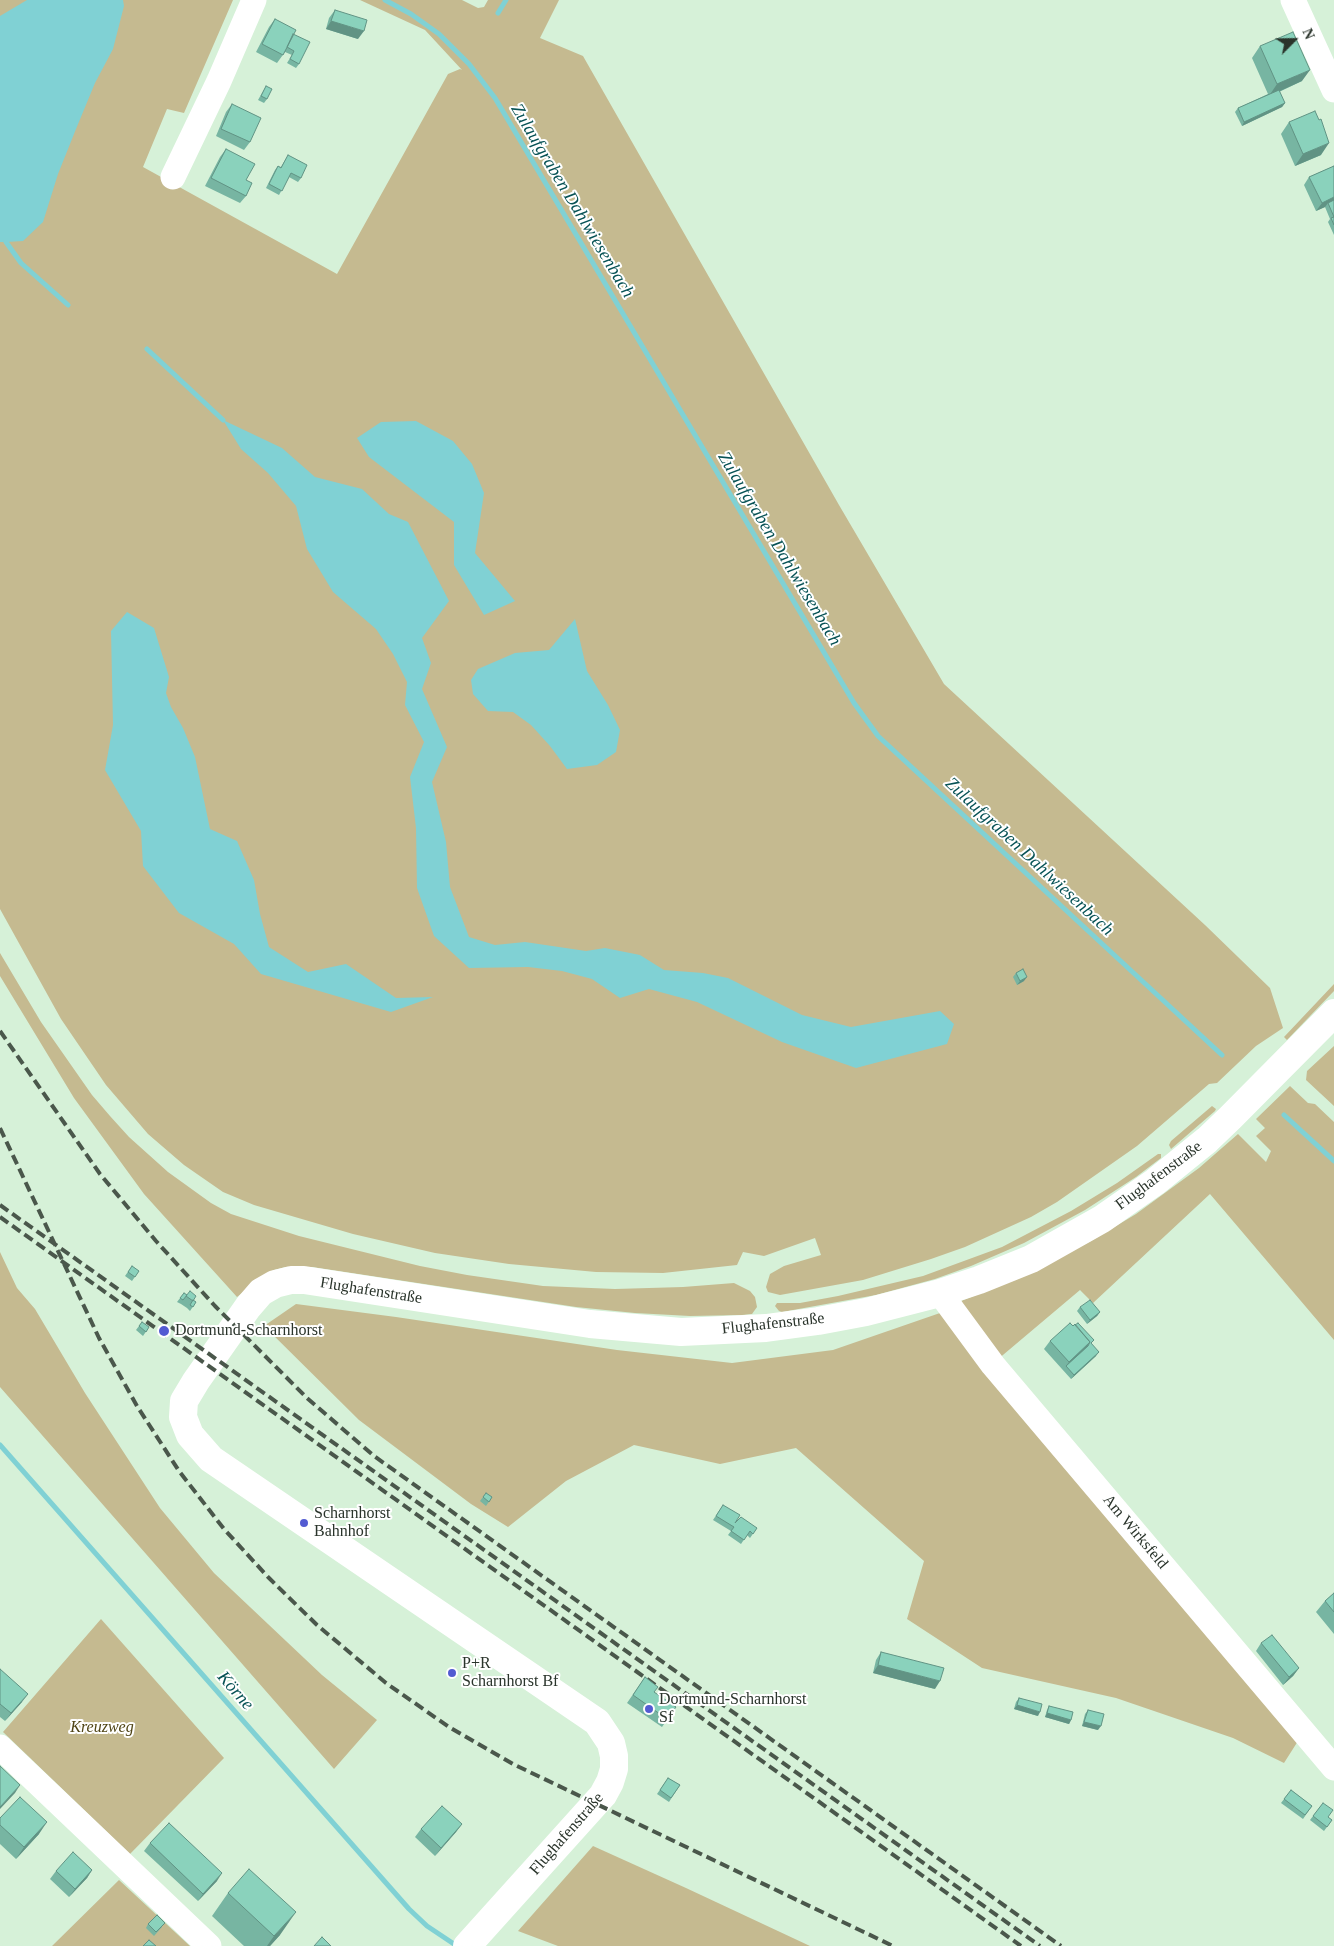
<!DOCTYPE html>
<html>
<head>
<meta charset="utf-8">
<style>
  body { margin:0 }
  #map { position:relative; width:1334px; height:1946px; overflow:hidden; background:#d6f1d8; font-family:Georgia,serif }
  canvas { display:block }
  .north { position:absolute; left:1269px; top:15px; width:50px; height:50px; -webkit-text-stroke:4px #fff; paint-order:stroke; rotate:67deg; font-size:14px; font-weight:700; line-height:20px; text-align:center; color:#2a342b }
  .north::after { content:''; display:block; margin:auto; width:18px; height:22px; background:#2a342b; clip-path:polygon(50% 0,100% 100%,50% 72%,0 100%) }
</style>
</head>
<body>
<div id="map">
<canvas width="1334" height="1946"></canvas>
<div class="north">N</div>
</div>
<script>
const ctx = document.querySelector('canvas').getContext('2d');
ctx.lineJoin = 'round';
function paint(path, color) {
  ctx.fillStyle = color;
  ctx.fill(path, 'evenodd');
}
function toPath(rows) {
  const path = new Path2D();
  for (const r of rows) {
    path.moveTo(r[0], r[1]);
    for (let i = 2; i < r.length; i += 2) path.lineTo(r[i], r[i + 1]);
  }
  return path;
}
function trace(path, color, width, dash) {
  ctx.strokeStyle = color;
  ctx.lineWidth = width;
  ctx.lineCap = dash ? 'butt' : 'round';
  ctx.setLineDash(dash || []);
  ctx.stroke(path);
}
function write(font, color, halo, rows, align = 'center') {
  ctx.font = font + ' Georgia,serif';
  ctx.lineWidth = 4;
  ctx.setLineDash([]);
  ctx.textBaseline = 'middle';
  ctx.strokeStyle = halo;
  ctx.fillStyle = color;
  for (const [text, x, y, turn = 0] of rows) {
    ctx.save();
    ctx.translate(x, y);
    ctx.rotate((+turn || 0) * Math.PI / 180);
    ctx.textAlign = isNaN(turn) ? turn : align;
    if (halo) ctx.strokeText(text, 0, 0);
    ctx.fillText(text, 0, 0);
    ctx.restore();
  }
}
paint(toPath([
  [0,0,233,0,184,113,167,109,143,167,337,274,448,74,460,69,462,70,425,30,360,0,462,0,478,8,484,7,488,0,559,0,540,38,583,56,839,505,944,684,1205,925,1270,988,1283,1028,1256,1046,1217,1083,1209,1084,1137,1146,1057,1202,1031,1217,965,1247,931,1259,863,1280,780,1295,768,1292,766,1287,770,1274,784,1266,821,1255,815,1238,764,1256,743,1252,737,1265,663,1273,596,1272,509,1264,435,1253,353,1234,254,1205,223,1192,184,1165,148,1134,106,1085,61,1019,0,909],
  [0,953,41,1022,92,1095,110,1116,129,1137,168,1172,211,1203,231,1214,299,1236,420,1266,467,1275,543,1286,615,1289,683,1287,734,1283,750,1291,755,1297,757,1307,752,1314,742,1315,690,1316,635,1313,576,1307,312,1267,286,1267,274,1270,266,1274,237,1297,144,1194,74,1098,0,976],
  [1334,984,1334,991,1287,1040,1284,1037],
  [1334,1046,1334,1106,1306,1080,1307,1071],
  [1290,1086,1308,1103,1315,1104,1334,1122,1334,1340,1210,1194,1093,1303,1080,1290,997,1360,961,1301,1022,1277,1091,1241,1136,1214,1199,1168,1238,1134,1266,1162,1271,1151,1256,1136,1265,1128,1256,1119],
  [1212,1106,1216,1109,1215,1111,1171,1149,1169,1145,1171,1141],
  [1158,1154,1161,1154,1161,1158,1136,1177,1085,1210,1024,1243,971,1266,935,1279,876,1295,782,1312,779,1311,775,1306,777,1303,800,1303,838,1296,923,1276,1002,1247,1071,1211,1117,1183],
  [0,1252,17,1288,35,1309,85,1393,160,1508,214,1573,322,1675,377,1720,334,1769,0,1387],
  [296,1304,396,1317,617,1350,732,1363,833,1350,940,1313,1298,1741,1284,1763,1233,1738,1116,1698,982,1668,907,1619,924,1561,796,1448,720,1464,634,1445,566,1481,508,1527,471,1504,359,1420,264,1326],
  [101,1619,224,1758,130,1854,3,1732],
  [593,1846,686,1888,810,1946,558,1946,518,1931],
  [119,1880,190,1946,52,1946]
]), '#c5ba90');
paint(toPath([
  [27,0,123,0,124,6,113,49,95,83,76,129,58,174,43,222,23,241,6,242,0,242,0,16],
  [223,420,282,448,315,477,362,489,389,514,408,522,449,601,422,638,431,663,422,689,447,747,432,782,446,842,450,887,469,937,495,945,525,942,586,951,605,948,640,955,664,970,703,973,728,978,802,1015,851,1027,940,1011,954,1024,947,1044,856,1068,782,1042,697,1002,649,989,620,998,592,979,562,971,528,967,469,968,434,936,417,888,416,828,410,777,424,742,405,705,407,682,393,654,376,629,333,592,307,549,296,506,268,473,241,449],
  [416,421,453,441,472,464,484,493,475,553,515,601,484,615,454,565,454,522,369,457,357,438,381,422],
  [127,612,154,628,169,677,166,693,171,707,183,728,195,757,210,829,237,841,254,880,260,914,269,947,308,972,346,964,396,998,433,997,391,1012,261,974,234,944,179,913,143,866,141,831,105,770,113,725,111,631],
  [575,619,587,671,608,705,620,730,616,752,597,765,567,769,550,746,531,725,513,712,488,711,473,694,471,680,478,669,515,653,549,650]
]), '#80d1d4');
trace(toPath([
  [385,0,411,14,439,34,469,64,495,98,854,703,878,736,1222,1055],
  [498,13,506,0],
  [6,242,21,263,68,305],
  [147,349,223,420],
  [1284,1115,1334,1161],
  [0,1445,409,1909,427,1926,457,1946]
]), '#80d1d4', 5);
trace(toPath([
  [1293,0,1334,90],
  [173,177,219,81,254,0],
  [940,1293,993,1365,1334,1768],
  [0,1747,209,1946]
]), '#fff', 25);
trace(toPath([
  [467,1946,603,1795,610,1782,614,1769,614,1756,611,1743,597,1722,211,1459,190,1435,183,1417,184,1401,196,1381,248,1307,261,1292,275,1284,291,1280,304,1280,590,1324,681,1332,766,1328,818,1321,866,1312,940,1293,979,1280,1031,1259,1102,1219,1155,1182,1207,1140,1230,1118,1334,1013]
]), '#fff', 28);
trace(toPath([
  [0,1031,100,1174,156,1241,215,1306,307,1398,374,1456,1061,1946],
  [0,1128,99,1338,137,1406,179,1471,224,1529,268,1577,317,1625,386,1683,449,1727,513,1764,893,1946],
  [0,1205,1040,1946],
  [0,1217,1021,1946]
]), '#4a574b', 4, [10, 5]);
paint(toPath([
  [335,10,358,39,326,29,329,18],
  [275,19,293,34,299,64,296,68,287,63,292,55,285,52,277,63,256,52,269,27],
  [1260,46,1302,81,1279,92,1285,103,1282,107,1242,126,1235,112,1238,108,1268,94,1252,58],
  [266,86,267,99,264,103,258,100],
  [232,104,250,142,244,150,216,136,226,112],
  [1289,122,1321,155,1295,166,1281,134],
  [226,149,246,180,246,196,240,203,205,186,220,157],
  [288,155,301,178,298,182,289,177,279,195,266,188,275,170,278,166,281,167],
  [1334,166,1334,235,1328,222,1330,219,1325,207,1316,211,1304,185,1309,177],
  [1016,973,1024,981,1017,985,1013,977],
  [132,1266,139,1271,132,1281,125,1276],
  [184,1293,196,1302,190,1311,187,1308,181,1304,182,1302,181,1304,177,1302],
  [1080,1307,1100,1312,1097,1316,1087,1324,1077,1311],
  [142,1322,149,1327,143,1336,136,1330],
  [1050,1341,1091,1344,1096,1356,1071,1379,1044,1349],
  [486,1493,492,1497,486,1506,480,1501],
  [723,1505,735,1523,757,1528,750,1538,747,1535,741,1544,728,1535,731,1531,713,1520],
  [1334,1593,1334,1634,1316,1612,1325,1601],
  [1261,1643,1299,1668,1293,1676,1283,1685,1256,1651],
  [881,1652,935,1689,873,1673,876,1660],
  [0,1669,22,1702,5,1721,0,1717],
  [645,1677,654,1692,676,1707,662,1727,627,1703],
  [1019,1698,1038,1716,1014,1709,1016,1702],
  [1049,1706,1071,1720,1069,1724,1045,1717,1047,1710],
  [1088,1710,1098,1730,1082,1726,1085,1714],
  [668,1778,680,1785,669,1802,657,1794],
  [1291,1790,1312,1806,1303,1819,1281,1803],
  [1323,1803,1328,1817,1332,1820,1324,1831,1310,1820],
  [0,1818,39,1834,16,1859,0,1844],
  [462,1824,456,1832,435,1856,415,1837,421,1829],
  [150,1843,217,1881,198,1901,144,1851],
  [92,1870,87,1878,69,1897,50,1879,56,1871],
  [228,1893,280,1935,270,1946,244,1946,212,1916],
  [148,1924,162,1927,154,1936,146,1928]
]), '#77b5a2');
paint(toPath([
  [331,21,364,31,358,39,326,29],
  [1310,70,1302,81,1269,96,1277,84],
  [1285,103,1282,107,1242,126,1244,122],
  [1329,143,1321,155,1295,166,1303,154],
  [1334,197,1334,203,1328,203,1325,207,1316,211,1322,203],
  [1027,977,1024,981,1017,985,1020,981],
  [1100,1312,1097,1316,1087,1324,1090,1320],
  [1090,1342,1085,1350,1066,1366,1069,1362],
  [1099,1352,1096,1356,1071,1379,1074,1375],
  [878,1665,940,1681,935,1689,873,1673],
  [1299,1668,1293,1676,1283,1685,1289,1677],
  [28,1694,22,1702,5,1721,11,1713],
  [1017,1705,1040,1712,1038,1716,1014,1709],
  [1047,1713,1071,1720,1069,1724,1045,1717],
  [1084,1722,1101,1726,1098,1730,1082,1726],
  [20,1785,15,1793,0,1809,0,1807],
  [47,1822,39,1834,16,1859,24,1847],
  [462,1824,456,1832,435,1856,441,1848],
  [92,1870,87,1878,69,1897,75,1889],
  [222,1873,217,1881,198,1901,203,1894],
  [296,1912,280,1935,270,1946,267,1946,274,1936]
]), '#619384');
const building = toPath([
  [335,10,367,20,364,31,331,21,335,10],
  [275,19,296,30,283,55,262,44,275,19],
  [1293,32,1310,70,1277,84,1260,46,1293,32],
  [293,34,310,42,299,64,290,59,294,51,287,47,293,34],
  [266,86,272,89,267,99,261,96,266,86],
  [1279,90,1285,103,1244,122,1238,108,1279,90],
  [232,104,261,118,250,142,221,129,232,104],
  [1315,111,1319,120,1321,119,1329,143,1303,154,1289,122,1315,111],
  [226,149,255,164,246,180,252,183,246,196,211,178,226,149],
  [288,155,307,165,301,178,291,173,282,191,269,184,278,166,281,168,288,155],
  [1334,166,1334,197,1322,203,1309,177,1334,166],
  [1334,200,1334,217,1328,203,1334,200],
  [1334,217,1334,225,1331,218,1334,217],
  [1023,969,1027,977,1020,981,1016,973,1023,969],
  [132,1266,139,1271,135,1277,128,1272,132,1266],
  [190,1291,196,1296,193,1301,186,1296,190,1291],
  [184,1293,187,1295,183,1300,180,1298,184,1293],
  [193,1300,196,1302,193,1307,190,1305,193,1300],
  [1090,1300,1100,1312,1090,1320,1080,1307,1090,1300],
  [142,1322,149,1327,146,1332,139,1326,142,1322],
  [1070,1323,1073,1326,1075,1324,1090,1342,1069,1362,1050,1341,1070,1323],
  [1078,1323,1094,1340,1091,1343,1099,1352,1074,1375,1066,1366,1088,1346,1090,1342,1075,1325,1078,1323],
  [486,1493,492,1497,489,1502,483,1497,486,1493],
  [723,1505,740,1515,735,1523,741,1517,757,1528,753,1534,750,1531,744,1540,731,1531,734,1527,716,1516,723,1505],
  [1334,1593,1334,1612,1325,1601,1334,1593],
  [1272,1635,1299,1668,1289,1677,1261,1643,1272,1635],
  [881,1652,944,1668,940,1681,878,1665,881,1652],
  [0,1669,28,1694,11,1713,0,1704,0,1669],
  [645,1677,658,1687,654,1692,676,1707,667,1719,633,1695,645,1677],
  [1019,1698,1042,1704,1040,1712,1017,1705,1019,1698],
  [1049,1706,1073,1712,1071,1720,1047,1713,1049,1706],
  [1088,1710,1104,1714,1101,1726,1084,1722,1088,1710],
  [0,1766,20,1785,0,1807,0,1766],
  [668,1778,680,1785,671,1798,660,1790,668,1778],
  [1291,1790,1312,1806,1305,1815,1284,1799,1291,1790],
  [20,1797,47,1822,24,1847,0,1825,0,1818,20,1797],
  [1323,1803,1333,1810,1328,1817,1332,1820,1327,1827,1313,1816,1323,1803],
  [442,1806,462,1824,441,1848,421,1829,442,1806],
  [169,1823,222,1873,203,1894,150,1843,169,1823],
  [73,1852,92,1870,75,1889,56,1871,73,1852],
  [249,1869,296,1912,274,1936,228,1893,249,1869],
  [157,1915,165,1923,156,1932,148,1924,157,1915],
  [322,1937,331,1946,314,1946,322,1937],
  [149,1940,156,1946,143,1946,149,1940]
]);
paint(building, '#8ad2bc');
trace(building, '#619384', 1);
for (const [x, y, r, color] of [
  [164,1331,6,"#535bd2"],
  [304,1523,5,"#535bd2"],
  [452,1673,5,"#535bd2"],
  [649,1709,5,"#535bd2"]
]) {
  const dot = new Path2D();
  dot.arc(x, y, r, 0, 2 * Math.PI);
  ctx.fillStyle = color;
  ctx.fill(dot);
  trace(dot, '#fff', 2);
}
write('16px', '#2a342b', '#fff', [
  ["Flughafenstraße",1159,1176,-37],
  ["Flughafenstraße",371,1291,9],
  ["Flughafenstraße",773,1324,-6],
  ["Am Wirksfeld",1135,1532,50],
  ["Flughafenstraße",567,1834,-49]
]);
write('16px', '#2a342b', '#fff', [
  ["Dortmund-Scharnhorst",175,1331],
  ["Scharnhorst",314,1514],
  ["Bahnhof",314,1532],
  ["P+R",462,1664],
  ["Scharnhorst Bf",462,1682],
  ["Dortmund-Scharnhorst",659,1700],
  ["Sf",659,1718]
], 'left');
write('italic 16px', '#504516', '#fff', [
  ["Kreuzweg",102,1728]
]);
write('italic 18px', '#075255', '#fff', [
  ["Zulaufgraben Dahlwiesenbach",572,201,59],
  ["Zulaufgraben Dahlwiesenbach",779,549,59],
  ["Zulaufgraben Dahlwiesenbach",1029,857,43],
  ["Körne",235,1691,49]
]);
</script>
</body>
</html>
